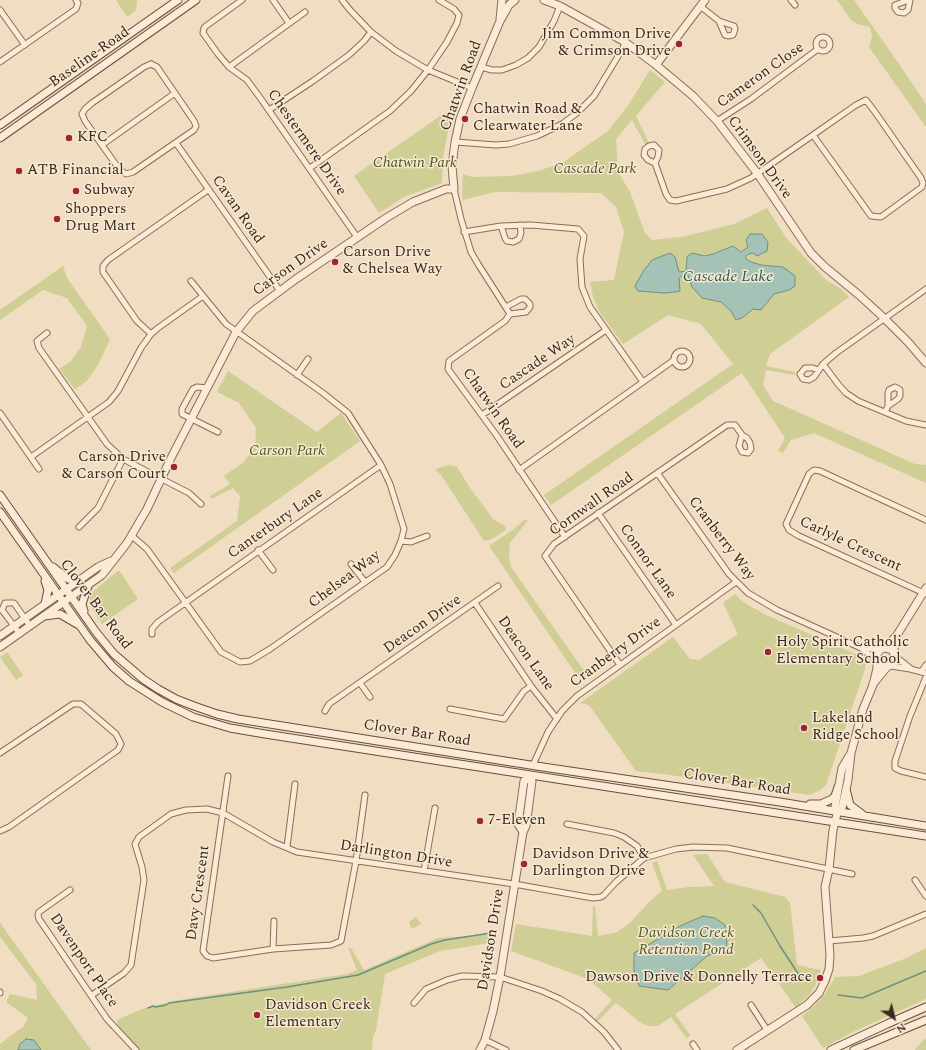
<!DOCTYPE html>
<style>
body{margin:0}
#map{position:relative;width:926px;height:1050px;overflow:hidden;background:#f0ddc2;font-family:Spectral,serif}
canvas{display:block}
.north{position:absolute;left:874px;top:998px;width:40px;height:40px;-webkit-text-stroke:3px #f7e8d2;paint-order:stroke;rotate:145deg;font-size:11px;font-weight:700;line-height:16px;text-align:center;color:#39281d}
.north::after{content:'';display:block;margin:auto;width:14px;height:18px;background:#39281d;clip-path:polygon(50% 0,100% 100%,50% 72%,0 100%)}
</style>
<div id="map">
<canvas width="926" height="1050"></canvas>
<div class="north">N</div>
</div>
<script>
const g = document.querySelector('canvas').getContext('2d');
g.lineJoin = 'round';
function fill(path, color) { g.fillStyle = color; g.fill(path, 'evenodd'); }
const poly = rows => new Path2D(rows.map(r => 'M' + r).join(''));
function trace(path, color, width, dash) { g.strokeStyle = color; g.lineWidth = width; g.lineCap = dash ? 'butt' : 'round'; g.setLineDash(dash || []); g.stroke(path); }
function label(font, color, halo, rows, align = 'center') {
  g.font = font + ' Spectral,serif'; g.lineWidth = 3; g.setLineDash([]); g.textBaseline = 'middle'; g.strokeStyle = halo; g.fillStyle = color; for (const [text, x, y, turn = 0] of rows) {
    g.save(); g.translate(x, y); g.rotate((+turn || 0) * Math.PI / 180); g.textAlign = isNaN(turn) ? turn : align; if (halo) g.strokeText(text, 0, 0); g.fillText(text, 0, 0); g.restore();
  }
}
const green = poly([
 [116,0,137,0,136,10,127,17],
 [837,0,854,0,899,64,926,104,926,127,869,47,872,37,870,27,857,24,851,20],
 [650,70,665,82,636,116,649,143,645,144,632,120,616,139,618,172,630,192,645,233,652,240,682,237,734,224,767,208,787,239,826,280,841,289,849,297,770,354,766,366,795,372,795,375,766,370,763,385,773,401,915,464,926,465,926,483,814,433,791,440,783,453,778,451,785,438,742,373,551,505,544,495,733,364,701,324,668,315,623,344,600,313,593,297,590,282,614,280,624,232,616,207,601,193,495,192,462,200,463,174,472,177,511,176,539,171,565,161,608,131,629,104],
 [750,234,762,234,753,253,749,254,746,259,751,262,761,265,783,267,789,290,774,294,753,309,742,318,736,320,731,311,721,302,702,298,692,287,688,275,683,275,651,291,638,291,652,260,670,253,679,272,686,270,687,257,713,254,733,246,741,252,748,247,746,240],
 [443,114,451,115,443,157,442,183,404,197,379,213,354,176],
 [63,266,67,278,110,339,99,363,87,381,75,389,59,369,70,362,81,347,87,326,67,298,43,290,0,320,0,310],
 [228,371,317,432,341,413,360,441,174,573,170,568,237,521,240,496,233,488,211,499,210,496,230,484,224,476,244,462,255,446,256,428,239,403,217,392],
 [449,465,457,467,470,488,494,520,505,526,506,530,497,536,489,540,484,541,441,475,435,469],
 [524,520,528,520,510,543,509,555,511,567,587,675,580,680,489,546,514,529],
 [119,570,138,599,102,624,91,607,90,594],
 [735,594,743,602,766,615,862,657,866,663,865,669,826,785,819,791,809,795,694,778,636,771,589,705,580,703,673,637,690,659,699,660,738,634,723,603],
 [7,652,23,675,16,680,0,657],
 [707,854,725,882,785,897,790,903,797,965,821,970,816,984,809,995,796,1008,761,958,675,1014,690,1035,687,1039,671,1017,658,1026,649,1026,641,1023,616,1003,597,1022,594,1020,612,1000,588,979,511,951,516,924,592,936,593,906,595,906,598,936,615,933,629,924,650,901,662,891,652,863,657,861,667,890,689,887,714,886,693,855],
 [416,917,421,924,414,928,411,928,409,922],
 [0,922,3,927,91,1050,0,1050,0,1044,24,1026,28,1018,6,1002,10,994,37,1000,36,984,0,937],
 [497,934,496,942,440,951,385,974,376,1030,373,1037,372,1050,139,1050,118,1025,117,1020,142,1009,173,1001,347,974,357,970,348,948,351,948,364,970,438,938],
 [926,948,926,999,855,1031,823,1048,802,1016,815,1005,825,994,835,977,859,976,904,959],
 [926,1039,926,1050,915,1050,922,1041]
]);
const water = poly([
 [750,234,762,234,768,242,767,251,757,256,753,253,749,254,746,256,746,259,751,262,761,265,783,267,795,276,795,286,789,290,774,294,761,310,753,309,742,318,736,320,731,311,721,302,702,298,692,287,688,275,683,275,679,278,680,291,675,292,664,293,638,291,635,286,644,270,652,260,670,253,675,257,679,272,686,271,687,257,692,253,704,256,713,254,733,246,741,252,748,247,746,240,750,234],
 [703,916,715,918,725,925,727,945,722,950,707,956,668,990,639,986,634,971,634,953,682,925,703,916],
 [26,1039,34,1040,41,1050,18,1050,20,1044,26,1039]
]);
const stream = poly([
 [753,905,761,913,780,946,803,981],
 [838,995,862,998,926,971],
 [148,1008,153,1006,156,1007,166,1005,169,1003,287,987,358,975,431,944,445,940,491,933]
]);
const minor = poly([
 [242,0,206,26,204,28,203,33,218,54,229,67,247,80,261,99,357,237],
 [273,0,289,23],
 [342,0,350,10,371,32,396,51,428,70,472,88],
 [791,0,795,5],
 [909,0,895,5,895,8,898,12,904,13,908,10,910,0],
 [700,6,719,21,734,26,735,29,733,35,728,36,725,35,719,21],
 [0,10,25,45],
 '816 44a7 7 0 1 1 14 0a7 7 0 1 1-14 0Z',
 [0,62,76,9,78,3,76,0],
 [151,64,157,67,194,121,196,126,194,130,133,172,126,174,119,169,85,121,82,114,85,109,92,103,144,67,151,64],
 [229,67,305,12],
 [481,67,492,70,502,70,516,65,528,58,539,47,554,21,560,6],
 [269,110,313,81,349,55,364,41,371,32],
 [717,121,751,99,818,49],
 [455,142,496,145,509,144,537,136,562,124,577,113,594,96,623,48,625,42],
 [176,143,280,291],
 [102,145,175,93],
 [654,145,659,150,658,157,655,163,648,160,644,155,645,149,649,146,654,145],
 [655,163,666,194,670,200,676,201,727,189,751,178,813,135,856,105,866,100,875,112,921,178,923,183,922,187,881,217,871,216,813,135],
 [310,168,390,111,411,91,428,70,447,42,457,23,459,15,454,9,439,0],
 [454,189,461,219,471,252,478,264,510,314,505,321,449,361,448,369,497,436,565,537],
 [501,226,505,238,507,241,513,242,519,239,521,233,520,225],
 [464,232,501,226,531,225,578,229,584,236,580,259,582,287,590,307,643,382,519,470],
 [926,289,836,353,823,364,838,384,846,393,858,401,906,421,926,425],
 [506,307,521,299,525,299,530,304,530,307,526,312,510,314],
 [47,333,37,341,39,348,107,444,123,459,189,493,201,504],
 [151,334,137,321,105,275,103,272,103,266,108,260,208,190],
 '674 359a8 8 0 1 1 16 0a8 8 0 1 1-16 0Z',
 [818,370,813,368,805,368,800,374,803,379,809,380,814,377,823,364],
 [297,375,308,359],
 [643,382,674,360],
 [207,388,197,387,193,389,182,409,182,414,218,432],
 [885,412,888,406,898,399,900,396,900,390,895,387,889,390,888,393,888,406],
 [0,413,39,469],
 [482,415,606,330],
 [31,457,109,402,118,391,141,348,151,334,158,328,203,296],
 [658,474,729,574,748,593,777,610,861,648,876,660],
 [598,513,676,625],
 [79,527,98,508,123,459],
 [132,536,147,549,221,652,240,662,250,661,270,649,387,567,395,555,401,541,404,529,390,484,381,465,348,413,323,393,226,324,191,281],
 [401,541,411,542,427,536],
 [258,550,273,570],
 [351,564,365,582],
 [926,594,799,536,789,530,786,524,809,474,814,470,820,471,926,520],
 [475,603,531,686,557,719],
 [20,634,2,610,5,603,14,603,30,626],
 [152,634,152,629,158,622,381,465],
 [862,648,881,649],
 [896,657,910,668],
 [620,665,545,556,554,544,727,425,735,425,742,435,747,438,750,443,751,449,748,453,742,452,739,446,742,435],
 [891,666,910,669,926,673],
 [921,672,926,665],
 [926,677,910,716,895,761,895,768,901,771,926,777],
 [360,683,370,697],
 [450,709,504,719,524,691,531,686],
 [325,711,329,704,498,586],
 [0,753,73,704,81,704,116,734,121,744,118,750,9,827,0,831],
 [533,765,548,732,562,711,577,696,736,582],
 [228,776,203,951,207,956,213,958,273,949,331,945,341,941,356,861,365,795],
 [567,824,614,833,624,837,637,846,644,858],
 [287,847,295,784],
 [424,871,435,808],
 [915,880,926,896],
 [70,890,39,912,38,915,39,919,107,1019,136,1050],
 [829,941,863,938,873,936,926,914],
 [273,949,274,921],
 [0,992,0,993],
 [92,995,124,973,131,965,144,880,142,867,135,844,139,837,171,814,186,810,207,809,223,813,273,842,297,852,514,884,593,898,601,897,604,895,616,882,644,858,676,849,693,847,727,848,852,874],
 [414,1003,426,989,447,980,462,976,500,977,542,991,560,999,582,1012,604,1032,618,1050],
 [751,1005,767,1030],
 [485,1040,506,1050],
 [693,1044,697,1050]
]);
const tertiary = poly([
 [544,0,560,6,625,42,656,65,693,96,717,121,757,173,811,253,825,267,859,295,884,318,908,342,926,363],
 [500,19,502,0],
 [656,65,705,0],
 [0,636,98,567,111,561],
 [0,647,102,575,127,543,147,509,171,458,236,332,253,311,296,279,386,218,413,202,446,189,454,189,452,166,455,142,460,119,472,88,500,21,509,5,515,0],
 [885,648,897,635,926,588],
 [876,661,879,665,885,668,893,664,896,657,894,649,897,636],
 [873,684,887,667],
 [838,810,842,808,848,780,851,753,863,709,873,685,877,668,877,654,881,649,885,648,892,650,894,654],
 [838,810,835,807,842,768,849,756],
 [523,832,518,824,524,781,530,778],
 [480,1050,485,1040,493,1011,500,977,523,832,526,826,532,781,530,778],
 [737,1050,807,1005,819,993,825,981,829,969,830,955,825,887,829,869,833,830,838,810]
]);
const secondary = poly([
 [0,125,178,0],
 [0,138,196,0],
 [0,495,96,632,114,654,143,679,158,689,176,699,194,706,217,714,238,719,543,767,780,802,926,826],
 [0,512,90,640,113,667,129,681,162,702,193,717,230,728,265,734,926,836],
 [53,567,68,579,81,581],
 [45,581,48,590,45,604],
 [84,611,82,604,88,586],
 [44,616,60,614,77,624],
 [846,789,850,805,862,814],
 [810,804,821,804,832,799,835,796,838,787],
 [831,1050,887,1024,926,1007],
 [854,1050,926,1020]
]);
const markers = [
 [679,44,4,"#9c2634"],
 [465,119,4,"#9c2634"],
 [69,138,4,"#9c2634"],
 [19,171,4,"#9c2634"],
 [76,191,4,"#9c2634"],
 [57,219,4,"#9c2634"],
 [335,262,4,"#9c2634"],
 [174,467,4,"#9c2634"],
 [768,652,4,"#9c2634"],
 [804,728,4,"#9c2634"],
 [480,821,4,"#9c2634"],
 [524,864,4,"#9c2634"],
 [820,978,4,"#9c2634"],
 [257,1015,4,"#9c2634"]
];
const poiNames = [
 ["Jim Common Drive",671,35,"right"],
 ["& Crimson Drive",671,52,"right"],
 ["Chatwin Road &",473,110],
 ["Clearwater Lane",473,127],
 ["KFC",77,138],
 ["ATB Financial",27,171],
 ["Subway",84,191],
 ["Shoppers",65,210],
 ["Drug Mart",65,227],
 ["Carson Drive",343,253],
 ["& Chelsea Way",343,270],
 ["Carson Drive",166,458,"right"],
 ["& Carson Court",166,475,"right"],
 ["Holy Spirit Catholic",776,643],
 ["Elementary School",776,660],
 ["Lakeland",812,719],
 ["Ridge School",812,736],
 ["7-Eleven",488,821],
 ["Davidson Drive &",532,855],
 ["Darlington Drive",532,872],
 ["Dawson Drive & Donnelly Terrace",812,978,"right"],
 ["Davidson Creek",265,1006],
 ["Elementary",265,1023]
];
const streetNames = [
 ["Baseline Road",90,58,-35],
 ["Cameron Close",761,76,-35],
 ["Chatwin Road",462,86,-70],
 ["Chestermere Drive",306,143,55],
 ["Crimson Drive",759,158,54],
 ["Cavan Road",237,210,55],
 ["Carson Drive",291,268,-35],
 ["Cascade Way",538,363,-34],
 ["Chatwin Road",492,409,55],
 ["Cornwall Road",592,505,-35],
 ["Canterbury Lane",276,524,-35],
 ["Cranberry Way",721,539,53],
 ["Carlyle Crescent",850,545,25],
 ["Connor Lane",647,562,55],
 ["Chelsea Way",345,580,-37],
 ["Clover Bar Road",95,605,53],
 ["Deacon Drive",423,625,-35],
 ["Cranberry Drive",616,653,-36],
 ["Deacon Lane",525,654,55],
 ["Clover Bar Road",417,734,9],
 ["Clover Bar Road",737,783,9],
 ["Darlington Drive",396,855,9],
 ["Davy Crescent",199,893,-82],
 ["Davidson Drive",492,940,-81],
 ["Davenport Place",83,961,56]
];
const parkNames = [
 ["Chatwin Park",415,164],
 ["Cascade Park",595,170],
 ["Carson Park",287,452],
 ["Davidson Creek",686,934],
 ["Retention Pond",686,951]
];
const waterNames = [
 ["Cascade Lake",728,278]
];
fill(green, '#cece95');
fill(water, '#a5c2b6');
trace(water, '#6b9183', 1);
trace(stream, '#6b9183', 1.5);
trace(minor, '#8a6d58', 7);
trace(tertiary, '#8a6d58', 9);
trace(secondary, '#6c4e3c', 9);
trace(minor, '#faebd6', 5);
trace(tertiary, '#faebd6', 7);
trace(secondary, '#faebd6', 7);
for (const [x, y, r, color] of markers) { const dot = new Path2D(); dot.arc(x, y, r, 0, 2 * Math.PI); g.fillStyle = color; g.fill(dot); trace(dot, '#f7e8d2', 1.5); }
label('15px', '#39281d', '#f7e8d2', poiNames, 'left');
label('15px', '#39281d', '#f7e8d2', streetNames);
label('italic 15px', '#505723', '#f7e8d2', parkNames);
label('italic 16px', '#2c5a52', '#f7e8d2', waterNames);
</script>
